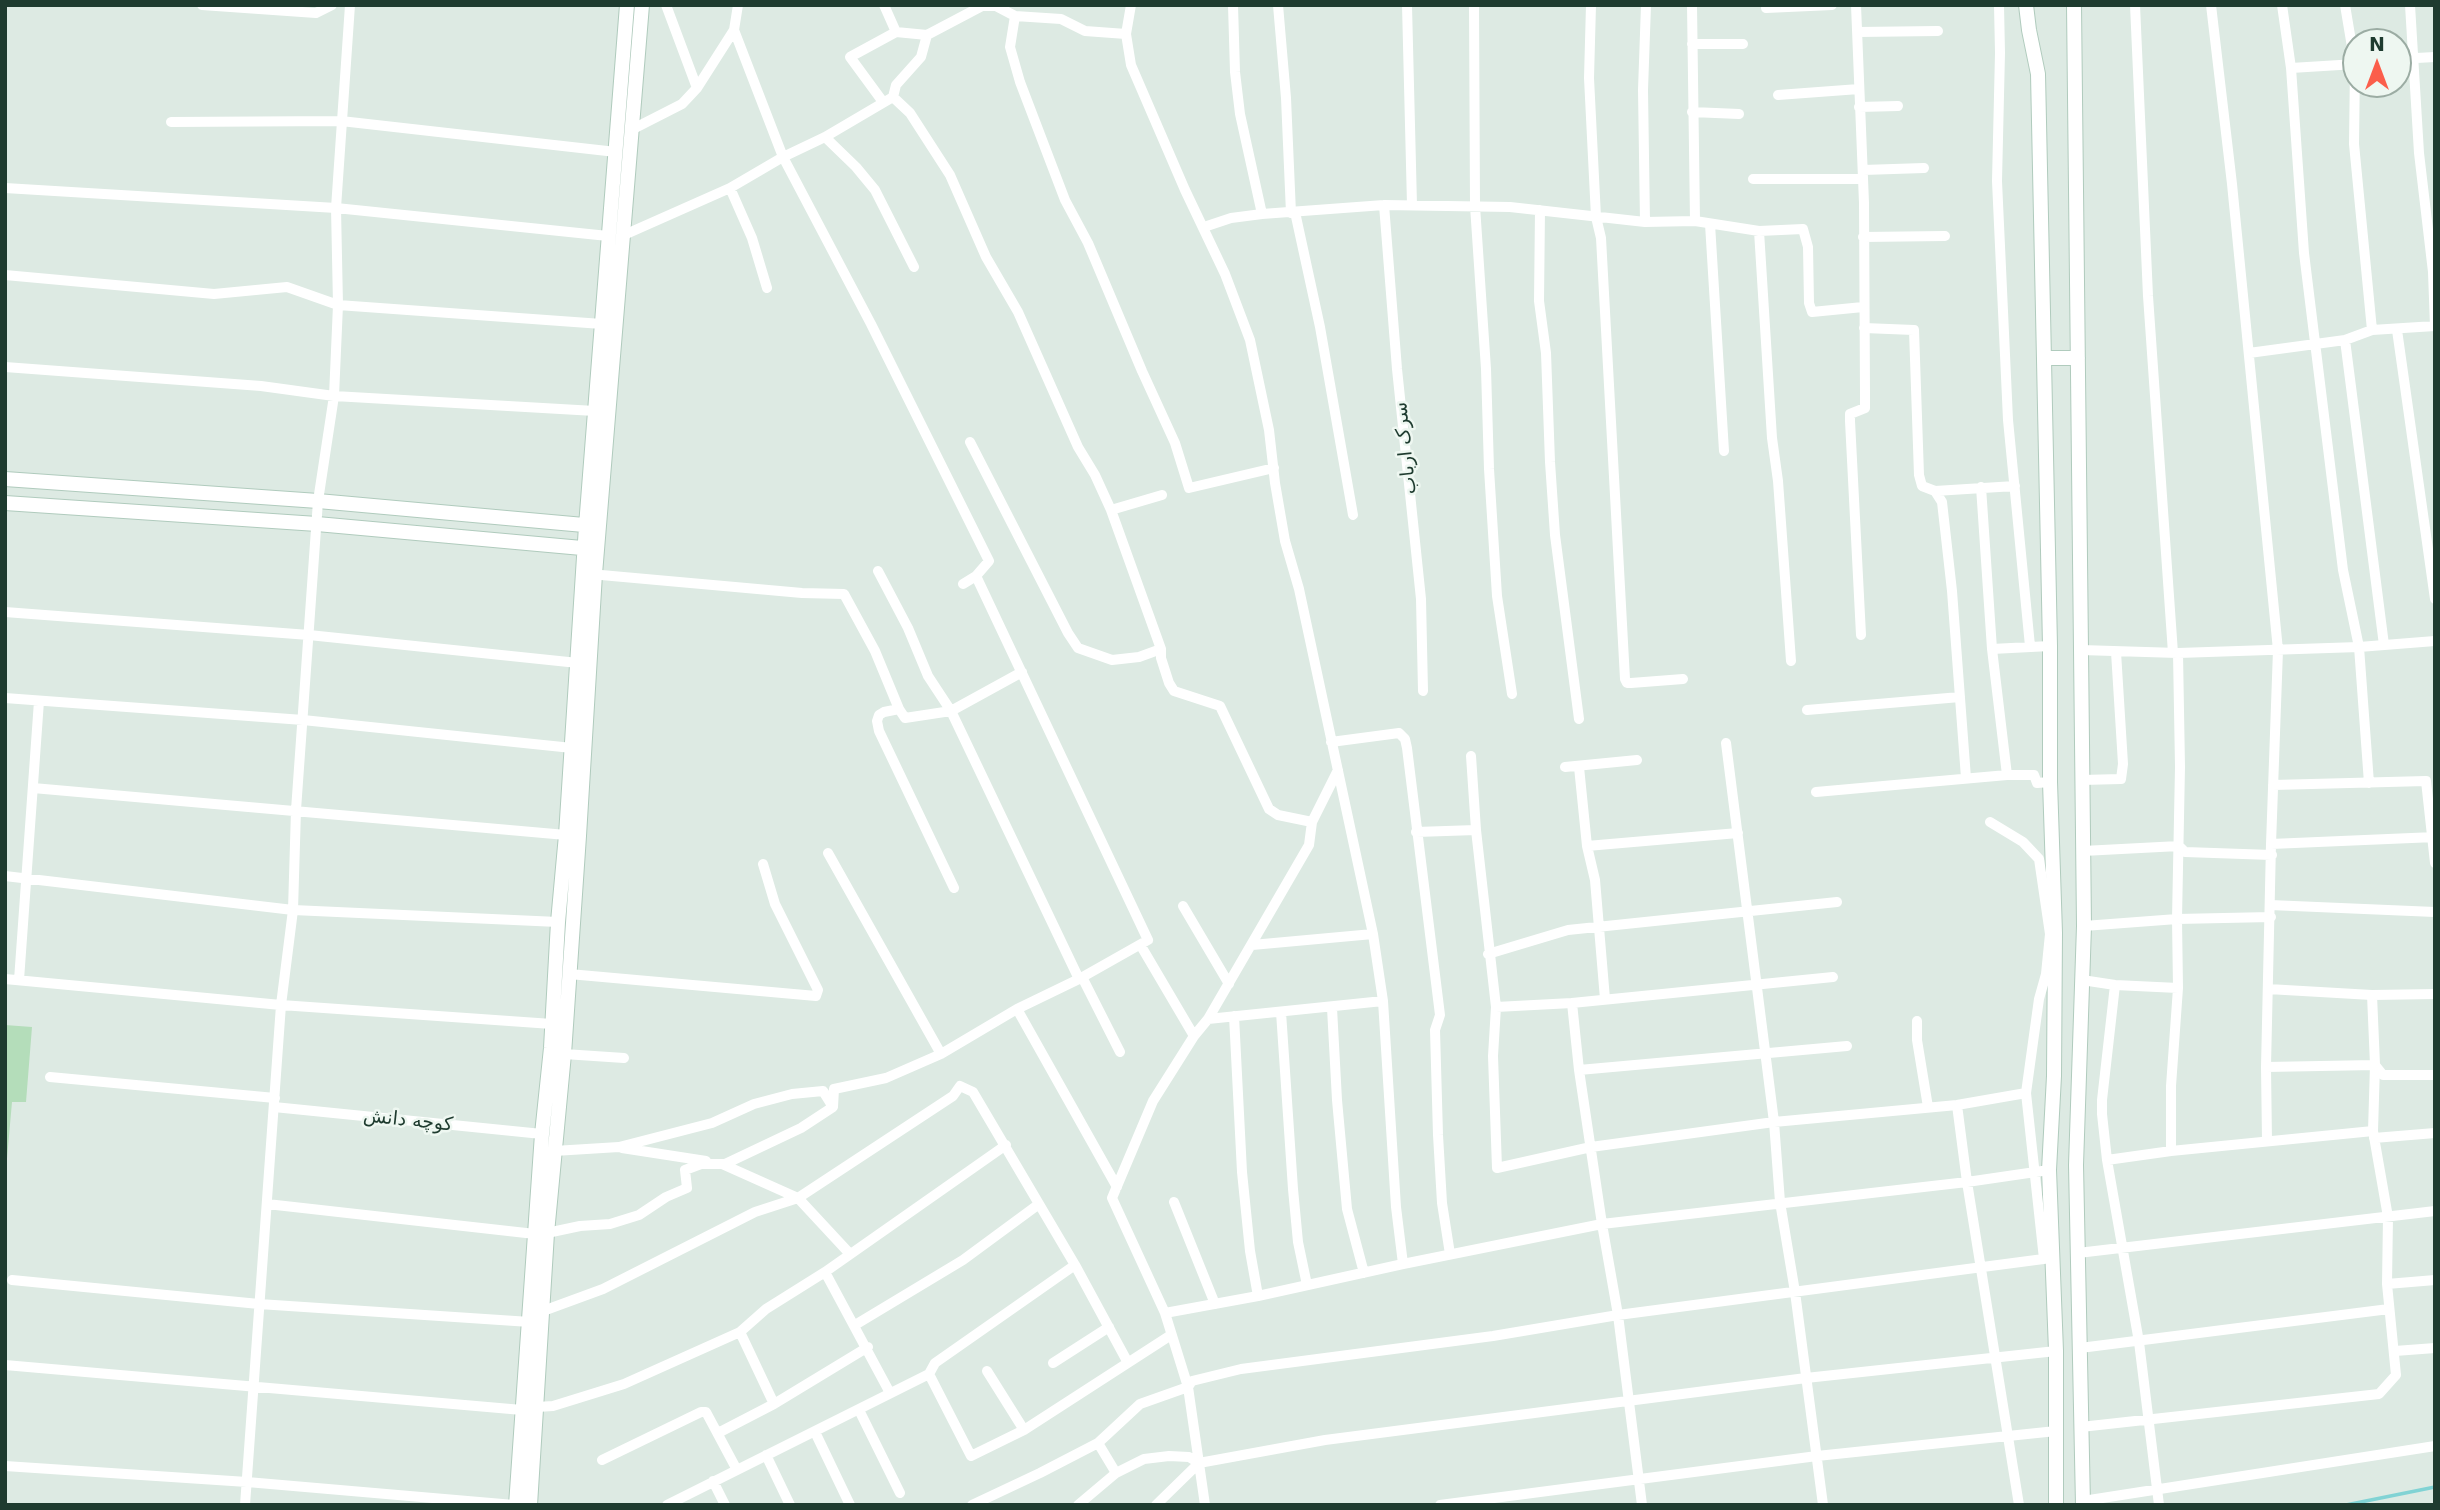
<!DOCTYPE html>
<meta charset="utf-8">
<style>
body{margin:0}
#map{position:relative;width:2440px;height:1510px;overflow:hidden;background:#ddeae3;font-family:"DejaVu Sans",sans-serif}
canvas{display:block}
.frame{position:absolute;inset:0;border:7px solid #1e3b2f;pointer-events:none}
.north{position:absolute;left:2342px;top:28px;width:70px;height:70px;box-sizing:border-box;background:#eef7f1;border:2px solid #9baca3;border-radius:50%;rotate:0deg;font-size:19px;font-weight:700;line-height:28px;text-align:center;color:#1e3b2f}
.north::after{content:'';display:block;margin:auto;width:24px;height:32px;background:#fb5e4b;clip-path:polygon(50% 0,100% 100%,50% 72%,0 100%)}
</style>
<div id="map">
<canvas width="2440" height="1510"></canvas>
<div class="frame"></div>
<div class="north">N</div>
</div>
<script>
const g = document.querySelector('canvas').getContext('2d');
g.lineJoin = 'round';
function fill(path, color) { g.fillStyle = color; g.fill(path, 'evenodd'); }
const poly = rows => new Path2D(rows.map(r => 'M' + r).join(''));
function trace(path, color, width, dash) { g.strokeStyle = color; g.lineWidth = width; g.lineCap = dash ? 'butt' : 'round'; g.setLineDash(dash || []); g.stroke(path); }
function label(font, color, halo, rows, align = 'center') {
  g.font = font + ' "DejaVu Sans","Noto Sans Arabic",sans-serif'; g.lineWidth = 5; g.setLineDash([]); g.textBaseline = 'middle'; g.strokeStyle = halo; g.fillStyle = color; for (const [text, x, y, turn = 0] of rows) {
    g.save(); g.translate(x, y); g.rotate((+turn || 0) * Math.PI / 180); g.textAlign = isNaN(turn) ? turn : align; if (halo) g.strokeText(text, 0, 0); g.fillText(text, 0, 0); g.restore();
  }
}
const green = poly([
 [5,1025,32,1027,26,1102,12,1102,5,1181]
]);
const stream = poly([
 [2346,1505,2435,1487]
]);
const street = poly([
 [202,5,316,13,332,5],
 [666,5,697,88],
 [884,5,896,32,927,35],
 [1131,5,1126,34,1131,65,1185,190,1225,274,1250,340,1269,430,1275,483,1285,541,1299,589,1373,934,1383,1001,1396,1207,1403,1264],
 [1233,5,1235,72,1240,114,1262,214],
 [1278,5,1286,98,1291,213],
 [1407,5,1412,205],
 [1474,5,1475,206,1486,369,1489,469,1497,596,1512,694],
 [1591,5,1589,78,1596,217,1601,238,1625,679,1627,683,1631,683,1683,679],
 [1692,5,1695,221],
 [1856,5,1864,203,1865,394,1865,408,1850,414,1850,421,1861,635],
 [1999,5,2000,53,1997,181,2008,420,2030,646],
 [2135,5,2148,296,2173,653],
 [2211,5,2232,184,2278,650,2271,844,2266,1067,2267,1141],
 [2282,5,2291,68,2304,253,2343,570,2359,647,2369,783],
 [2345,5,2355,65,2354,144,2372,330],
 [2410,5,2419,153,2433,272,2435,326],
 [1766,8,1832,5],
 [1015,16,1010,47,1020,82,1065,200,1088,243,1142,371,1175,443,1189,488,1274,468],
 [734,30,783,157,871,324,989,561,976,576,963,584],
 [1858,32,1938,31],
 [1692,44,1743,44],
 [2398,59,2435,57],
 [2291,68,2356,64],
 [1778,95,1859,89],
 [893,97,910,113,950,175,986,257,1018,312,1078,447,1095,475,1111,510,1161,649,1161,658,1169,683,1174,691,1220,706,1269,809,1278,815,1312,822],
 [883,102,850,57,896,32],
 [1859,107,1898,106],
 [1692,112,1739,114],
 [171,122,341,121,616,152],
 [631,130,682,104,697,88,734,30,738,5],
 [825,137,856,167,875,190,914,267],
 [1863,170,1924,168],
 [1753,179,1863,179],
 [5,188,336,208,608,236],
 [730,188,752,238,767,288],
 [1384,205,1397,369,1421,599,1423,691],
 [1540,210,1539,301,1546,353,1550,462,1555,535,1579,719],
 [1295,212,1320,327,1353,515],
 [1645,222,1643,90,1646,5],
 [1710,224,1724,451],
 [1204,227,1231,218,1262,214,1384,205,1510,207,1645,222,1695,221,1759,231,1803,229,1808,247,1809,303,1812,312,1863,307],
 [1759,231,1772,438,1778,481,1791,661],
 [624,235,730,188,783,157,825,137,893,97,896,85,921,57,927,35,982,6,996,6,1015,16,1061,19,1085,31,1126,34],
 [1863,237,1945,236],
 [5,275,214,294,287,287,338,305,602,324],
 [1864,328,1914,330,1919,475,1922,486,1935,491,1942,502,1952,591,1966,778],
 [2397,330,2435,599],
 [2345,340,2384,645],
 [2249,353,2345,340,2372,330,2435,326],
 [5,367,261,386,334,396,595,411],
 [970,442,1068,633,1078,648,1112,660,1139,657,1161,649],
 [1981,487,1992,649,2007,775],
 [1935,491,2015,486],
 [1111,510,1162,495],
 [878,571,908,628,928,676,951,711,1079,979],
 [590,574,802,593,844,594,875,651,899,709,905,718,951,711,1022,672],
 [5,612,309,635,578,663],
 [1992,649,2050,646],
 [2081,650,2178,653,2359,647,2435,641],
 [5,698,303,720,572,748],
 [899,709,884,712,879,715,877,721,879,731,954,888],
 [1807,710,1960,697],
 [1331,742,1399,733,1405,739,1407,748,1440,1015,1435,1030,1438,1135,1442,1203,1450,1254],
 [1726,743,1774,1122,1780,1202,1795,1292,1823,1505],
 [1471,756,1476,830,1496,1007,1493,1056,1497,1168,1591,1147,1774,1122,1957,1105,2026,1093],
 [1565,767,1637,760],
 [1579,767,1587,846,1595,880,1605,999],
 [2082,780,2121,779,2123,764,2116,652],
 [2273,785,2426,781,2435,863],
 [33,788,566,835],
 [1816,792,2007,775,2034,775,2037,783,2050,782],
 [1990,822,2023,842,2039,859,2050,934,2046,974,2039,999,2026,1093,2044,1259],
 [1416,832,1476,830],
 [2271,844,2435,837],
 [1587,846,1738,833],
 [2083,851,2179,846,2185,852,2272,855],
 [828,853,941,1054],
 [5,876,293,910,558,922],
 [2270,905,2435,912],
 [1183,906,1229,984],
 [2084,926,2177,919,2271,917],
 [1252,945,1373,934],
 [1141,946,1194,1036],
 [1488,954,1568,930,1837,902],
 [569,974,816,996,818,990,775,904,763,864],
 [1082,977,1120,1052],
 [5,979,281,1005,552,1024],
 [19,980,39,701],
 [2082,980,2115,985,2178,988],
 [2115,985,2102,1100,2102,1114,2107,1160,2139,1342,2159,1505],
 [2268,989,2372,995,2435,994],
 [1572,1003,1579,1070,1602,1224,1618,1315,1642,1505],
 [1496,1007,1572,1003,1833,977],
 [1332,1008,1337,1100,1347,1209,1364,1273],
 [1017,1009,1117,1187],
 [1281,1012,1293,1189,1298,1242,1307,1285],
 [1234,1016,1242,1172,1250,1251,1258,1296],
 [1208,1019,1383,1001],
 [1917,1021,1917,1040,1928,1107],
 [564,1054,624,1058],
 [2266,1067,2375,1065,2383,1075,2435,1075],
 [1579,1070,1847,1046],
 [50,1077,275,1098],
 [1957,1105,1967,1182,2019,1505],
 [274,1107,542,1134],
 [2374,1138,2435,1133],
 [622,1148,706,1161],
 [554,1151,619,1147,712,1123,754,1104,792,1094,823,1091,833,1107],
 [2171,1151,2171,1086,2178,988,2177,919,2180,767,2178,653],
 [2107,1160,2171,1151,2373,1131],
 [722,1164,798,1198,850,1254],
 [1174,1202,1215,1304],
 [267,1204,535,1234],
 [547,1233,580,1226,610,1224,639,1215,666,1197,687,1188,685,1170,701,1164,725,1164,801,1128,833,1107,834,1089,886,1078,941,1054,1017,1009,1079,979,1148,940,976,576],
 [2078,1253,2435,1211],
 [825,1272,890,1393],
 [12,1280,259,1304,530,1322],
 [2387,1284,2435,1280],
 [543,1311,603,1289,755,1212,798,1198,953,1096,960,1086,973,1092,1075,1265,1127,1361],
 [1165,1313,1258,1296,1403,1264,1602,1224,1967,1182,2049,1170],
 [855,1325,963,1260,1039,1204],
 [740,1332,774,1404],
 [2080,1348,2389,1309],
 [2395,1351,2435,1348],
 [1053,1363,1109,1327],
 [5,1365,522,1410],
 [987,1371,1024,1430],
 [929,1374,971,1456,1024,1430,1171,1335],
 [537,1407,553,1406,624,1384,740,1332,766,1309,825,1272,1006,1145],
 [859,1410,900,1493],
 [2081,1427,2379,1394,2396,1375,2387,1284,2388,1217,2373,1131,2375,1065,2372,995],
 [815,1432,850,1505],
 [718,1433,774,1404,868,1347],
 [1098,1443,1140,1404,1188,1387,1192,1381,1241,1369,1493,1336,1618,1315,2051,1258],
 [766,1455,790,1505],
 [602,1460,701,1412,706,1412,737,1470],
 [5,1466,247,1482,514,1505],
 [713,1481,725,1505],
 [2083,1501,2435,1446],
 [245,1505,281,1005,293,910,296,810,318,501,334,396,338,305,336,208,350,5],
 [667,1505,929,1374,935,1363,1075,1265],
 [972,1505,1040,1473,1098,1443,1116,1473],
 [1078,1505,1116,1473,1144,1459,1169,1456,1189,1457,1199,1463],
 [1156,1505,1199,1463,1325,1440,1806,1378,2056,1351],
 [1205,1505,1188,1387,1165,1313,1112,1198,1153,1101,1194,1036,1208,1019,1309,845,1312,822,1338,770],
 [1440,1505,1817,1456,2056,1431]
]);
const secondary = poly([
 [2026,5,2029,30,2038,74,2050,646,2050,782,2055,933,2054,1076,2049,1170,2056,1351,2056,1505],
 [2074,5,2084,926,2076,1165,2083,1505],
 [2044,358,2078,358],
 [5,479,318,501,595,526],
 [5,503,317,524,593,549],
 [516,1505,542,1134,551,1048,558,922,566,835,586,526,627,5],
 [530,1505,547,1233,564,1054,579,836,595,574,642,5]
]);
const streetNames = [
 ["سرک ارباب",1406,448,-96],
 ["کوچه دانش",408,1121,6]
];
fill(green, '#b4ddba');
trace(stream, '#81d3d4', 3.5);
trace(secondary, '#b0cbbd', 16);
trace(street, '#fff', 10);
trace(secondary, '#fff', 14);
label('19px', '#1e3b2f', '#eef7f1', streetNames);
</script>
